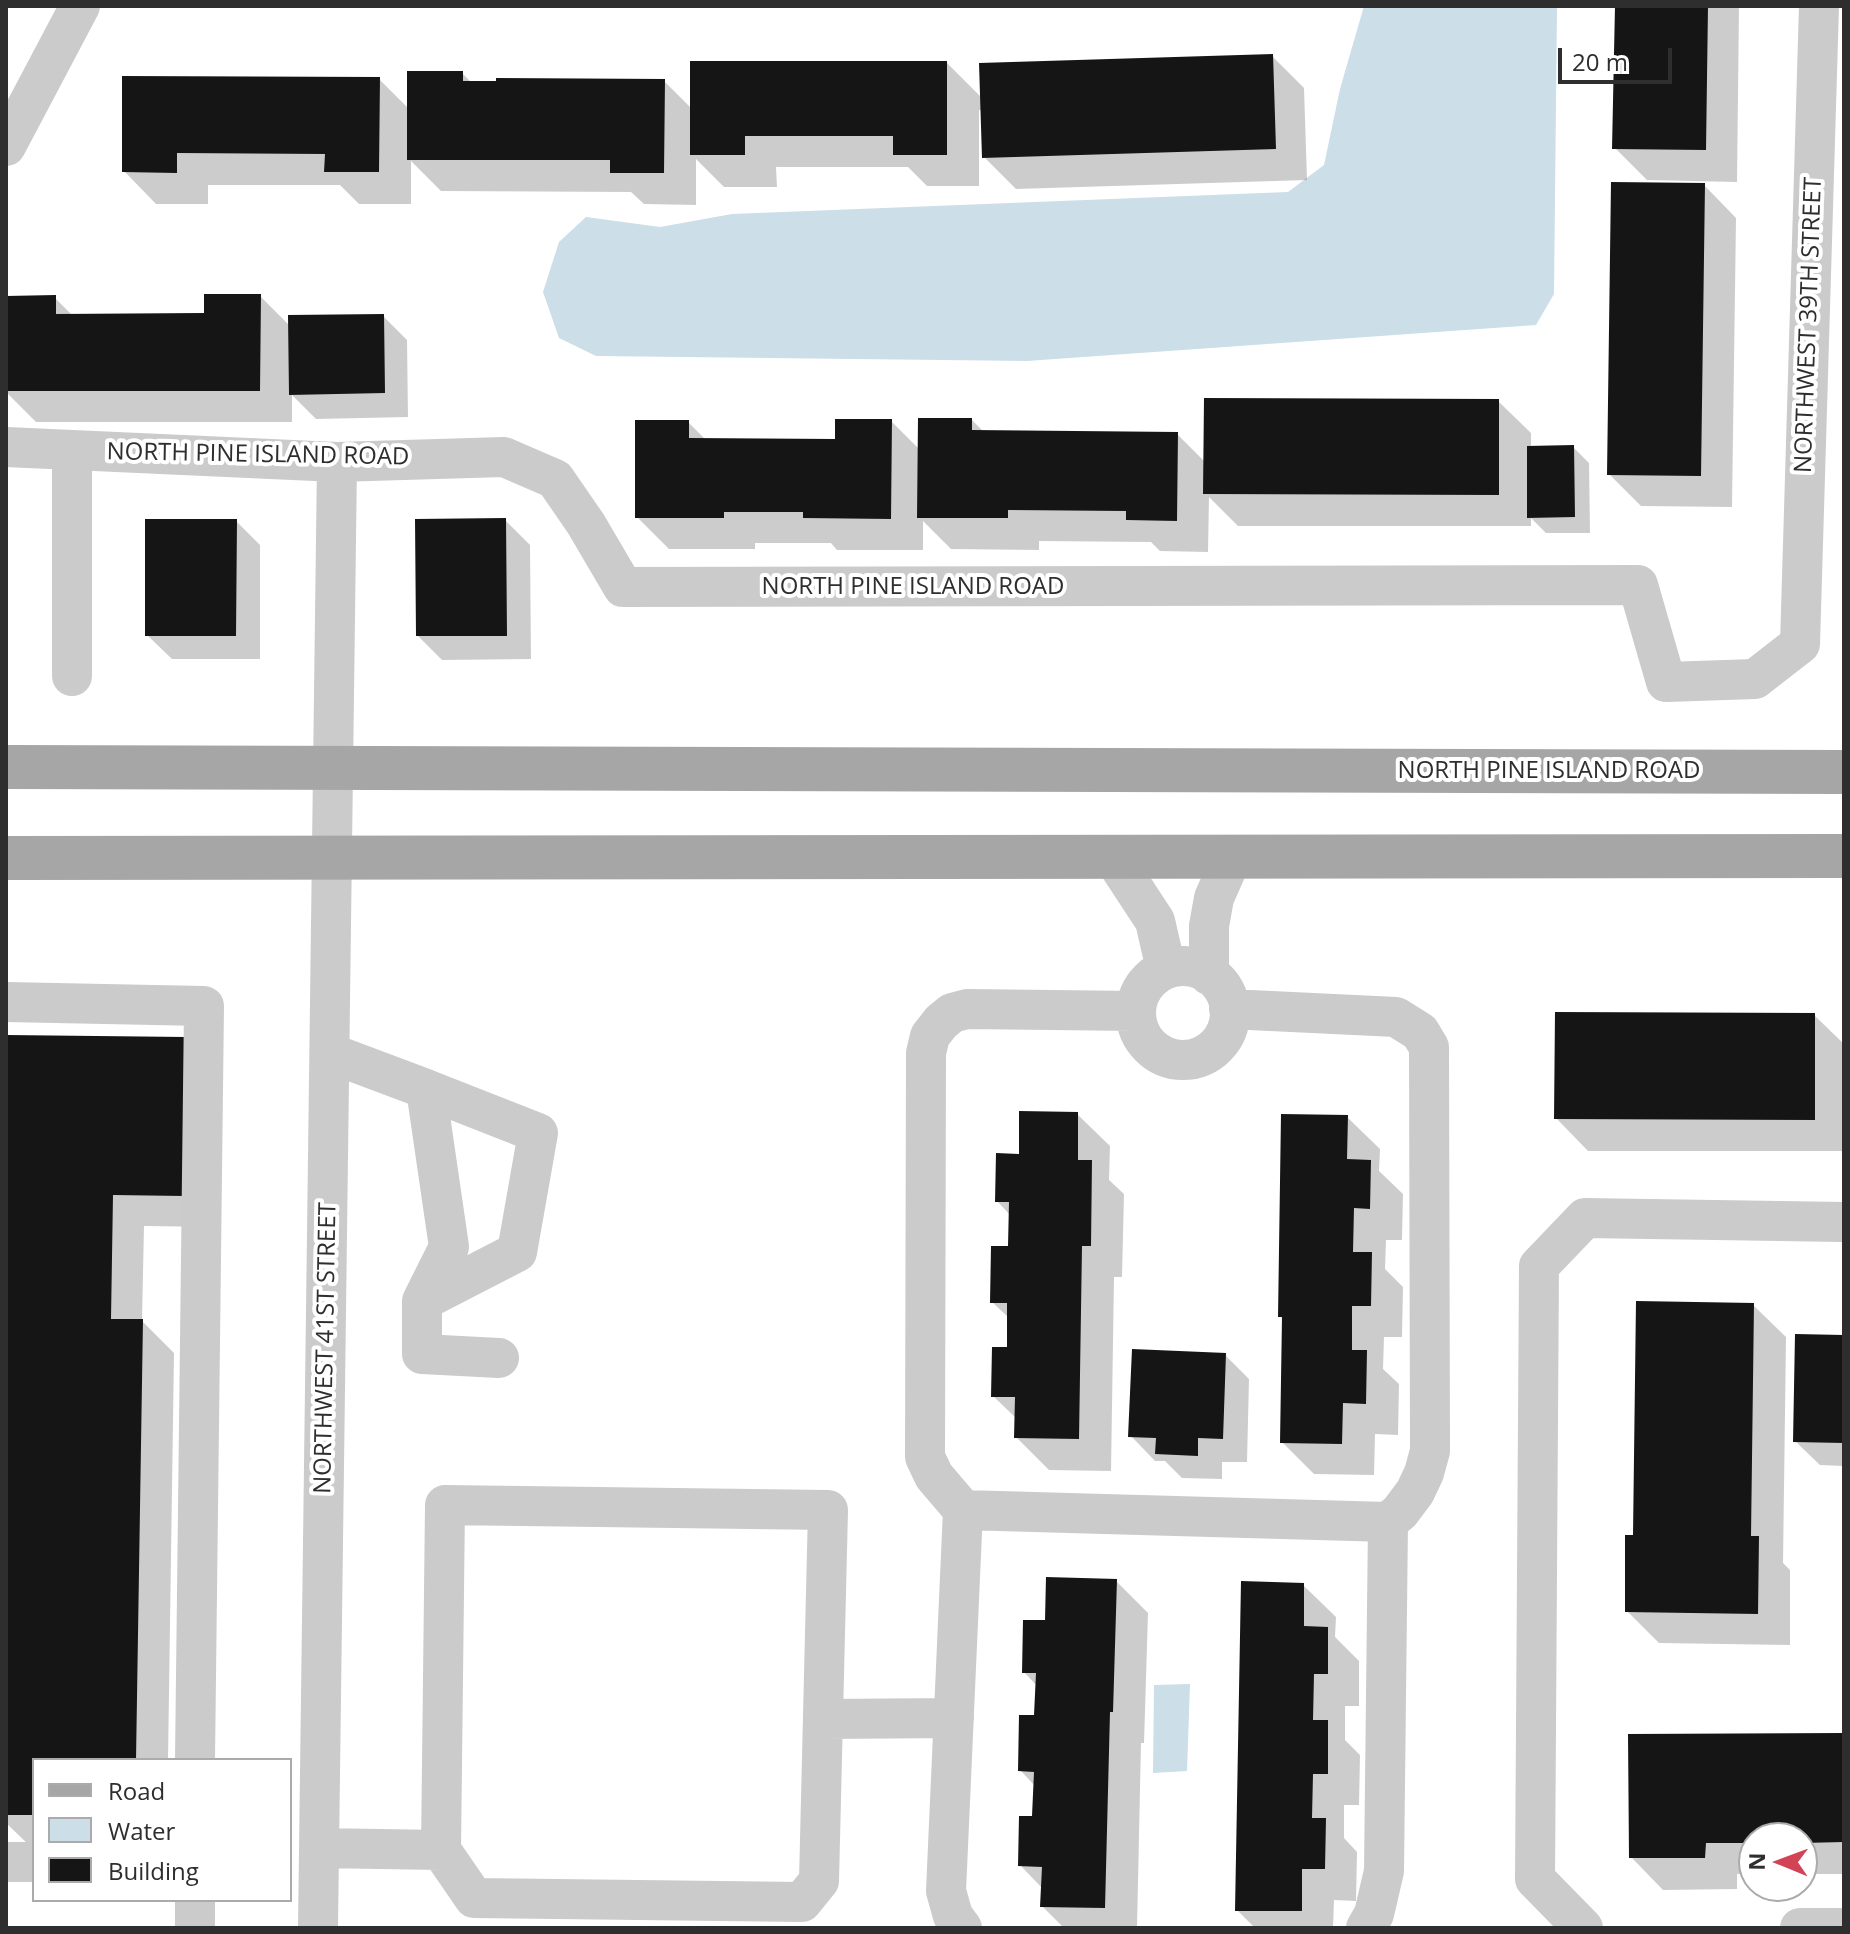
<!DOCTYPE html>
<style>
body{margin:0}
#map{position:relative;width:1850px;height:1934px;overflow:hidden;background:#fff;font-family:"Open Sans",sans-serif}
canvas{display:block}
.frame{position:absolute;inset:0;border:8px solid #2e2e2e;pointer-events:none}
.legend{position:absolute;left:32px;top:1758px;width:260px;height:144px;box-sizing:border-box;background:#fff;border:2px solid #ababab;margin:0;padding:10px 14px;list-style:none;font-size:24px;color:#2e2e2e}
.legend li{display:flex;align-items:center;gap:16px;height:40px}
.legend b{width:40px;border:2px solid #ababab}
.north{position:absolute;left:1738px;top:1822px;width:80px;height:80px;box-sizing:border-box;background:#fff;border:2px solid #ababab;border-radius:50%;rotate:271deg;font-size:22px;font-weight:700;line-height:32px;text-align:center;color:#2e2e2e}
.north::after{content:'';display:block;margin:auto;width:28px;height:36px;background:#d24355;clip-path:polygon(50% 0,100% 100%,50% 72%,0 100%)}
.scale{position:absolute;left:1558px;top:48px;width:114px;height:36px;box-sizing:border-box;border:4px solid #2e2e2e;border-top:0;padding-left:10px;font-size:24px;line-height:28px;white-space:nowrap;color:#2e2e2e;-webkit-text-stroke:6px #fff;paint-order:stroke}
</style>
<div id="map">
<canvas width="1850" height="1934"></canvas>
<div class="frame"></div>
<ul class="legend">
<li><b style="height:10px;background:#a6a6a6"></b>Road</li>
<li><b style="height:22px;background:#ccdee8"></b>Water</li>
<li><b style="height:22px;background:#151515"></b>Building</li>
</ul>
<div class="north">N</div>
<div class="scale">20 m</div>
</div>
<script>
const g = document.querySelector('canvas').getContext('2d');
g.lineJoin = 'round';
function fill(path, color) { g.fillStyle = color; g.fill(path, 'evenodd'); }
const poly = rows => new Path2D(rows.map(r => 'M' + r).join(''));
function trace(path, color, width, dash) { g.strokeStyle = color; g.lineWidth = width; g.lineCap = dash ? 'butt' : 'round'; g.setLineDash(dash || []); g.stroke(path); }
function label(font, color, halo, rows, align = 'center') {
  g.font = font + ' "Open Sans",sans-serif'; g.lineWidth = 8; g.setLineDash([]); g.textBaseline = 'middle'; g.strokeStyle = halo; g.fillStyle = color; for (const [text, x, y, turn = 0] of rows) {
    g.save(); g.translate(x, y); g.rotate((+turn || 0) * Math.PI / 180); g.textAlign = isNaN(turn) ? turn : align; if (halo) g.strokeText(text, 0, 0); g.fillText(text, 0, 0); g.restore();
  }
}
const water = poly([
 [1364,6,1557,6,1554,294,1536,325,1027,361,596,356,559,338,543,292,559,242,586,217,660,227,732,214,1288,192,1324,165,1340,89],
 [1190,1684,1187,1771,1153,1773,1154,1685]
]);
const shadow = poly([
 [1617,6,1739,6,1737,182,1647,180,1615,148],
 [1272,56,1304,88,1307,180,1016,189,984,157,982,110,979,110,979,186,927,186,908,167,776,167,777,187,724,187,696,159,696,205,644,204,631,192,441,191,411,161,411,204,359,204,340,185,208,185,208,204,156,204,124,171,379,79,409,109,462,73,472,83,664,81,692,109,946,62,982,98],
 [1704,185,1736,218,1732,507,1641,506,1609,474],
 [260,296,290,326,383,316,407,340,408,417,316,419,292,395,292,422,36,422,6,392,6,298,55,298,73,316,206,315],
 [1498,401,1531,433,1531,448,1573,447,1589,463,1590,533,1546,533,1531,518,1531,526,1238,526,1209,497,1208,552,1160,551,1151,542,1039,541,1039,550,951,549,923,521,923,550,837,550,831,543,755,543,755,549,669,549,637,517,688,422,706,440,837,441,891,421,920,450,972,420,984,432,1177,434,1206,463],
 [505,520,530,545,531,659,442,660,418,636],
 [236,521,260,545,260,659,172,659,147,635],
 [1814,1015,1844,1044,1844,1151,1588,1151,1556,1118],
 [6,1037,185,1039,215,1227,144,1226,142,1321,174,1353,168,1760,34,1760,34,1846,30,1846,6,1823],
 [1077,1114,1110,1146,1109,1180,1124,1194,1122,1277,1114,1277,1111,1471,1049,1470,1016,1437,1017,1419,993,1396,1009,1349,1009,1318,992,1302,1010,1248,1010,1215,997,1201,1021,1156],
 [1347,1117,1380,1149,1379,1171,1403,1194,1402,1240,1386,1240,1385,1269,1403,1287,1402,1337,1384,1337,1383,1369,1399,1384,1398,1435,1375,1434,1374,1475,1314,1474,1282,1442,1284,1320,1280,1316],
 [1753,1305,1786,1337,1783,1563,1790,1570,1790,1645,1659,1643,1627,1611,1635,1537],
 [1844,1337,1844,1466,1820,1465,1795,1441],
 [1225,1355,1249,1379,1247,1462,1222,1462,1222,1479,1182,1478,1165,1461,1155,1461,1131,1436],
 [1116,1581,1148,1613,1144,1743,1141,1743,1137,1928,1064,1928,1042,1906,1043,1889,1020,1865,1034,1818,1035,1786,1020,1770,1036,1717,1037,1686,1024,1672,1047,1622],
 [1303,1585,1336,1617,1335,1637,1359,1661,1359,1706,1345,1706,1345,1740,1360,1755,1359,1805,1344,1805,1344,1838,1357,1852,1356,1901,1334,1900,1333,1928,1255,1928,1237,1910],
 [1844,1735,1844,1874,1802,1874,1802,1838,1754,1838,1754,1874,1737,1874,1737,1889,1663,1890,1631,1857]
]);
const building = poly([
 [1615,6,1708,6,1706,150,1612,149],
 [1273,54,1276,149,982,158,979,63],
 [690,61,947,61,947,155,893,155,893,136,745,136,745,155,690,155],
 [407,71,463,71,463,81,496,81,496,78,665,79,664,173,610,173,610,160,407,160],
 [122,76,380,77,379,172,324,172,325,154,177,153,177,173,122,172],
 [1611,182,1705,183,1701,476,1607,475],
 [204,294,261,294,260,391,6,391,6,296,56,295,56,314,204,313],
 [384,314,385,393,289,395,288,315],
 [1204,398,1499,399,1499,495,1203,494],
 [918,418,972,418,972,430,1178,432,1177,521,1126,520,1126,511,1008,510,1008,518,917,518],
 [835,419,892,419,891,519,803,518,803,512,724,512,724,518,635,518,635,420,689,420,689,438,835,439],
 [1574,445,1575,517,1527,518,1527,446],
 [506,518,507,636,416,636,415,519],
 [145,519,237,519,236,636,145,636],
 [1555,1012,1815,1013,1815,1120,1554,1119],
 [6,1035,186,1037,184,1196,113,1195,111,1319,143,1319,136,1760,34,1760,34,1815,6,1815],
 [1019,1111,1078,1112,1078,1160,1092,1160,1091,1246,1082,1246,1079,1439,1014,1438,1015,1397,991,1397,992,1347,1007,1347,1007,1303,990,1303,991,1246,1008,1246,1009,1202,995,1202,996,1153,1019,1154],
 [1281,1114,1348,1115,1347,1159,1371,1160,1370,1209,1354,1208,1353,1252,1372,1252,1371,1306,1352,1306,1352,1350,1367,1350,1366,1404,1343,1403,1342,1444,1280,1443,1282,1317,1278,1317],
 [1636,1301,1754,1303,1751,1536,1759,1536,1758,1614,1625,1612,1625,1535,1633,1535],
 [1795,1334,1844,1335,1844,1443,1793,1442],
 [1132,1349,1226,1353,1223,1439,1198,1438,1198,1456,1155,1454,1156,1438,1128,1437],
 [1046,1577,1117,1579,1113,1712,1110,1712,1105,1908,1040,1907,1042,1867,1018,1866,1019,1816,1032,1816,1034,1772,1018,1771,1019,1715,1034,1715,1036,1673,1022,1673,1023,1620,1045,1620],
 [1241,1581,1304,1583,1304,1626,1328,1627,1328,1674,1314,1674,1313,1720,1328,1720,1328,1774,1313,1774,1312,1818,1326,1818,1325,1869,1302,1869,1302,1911,1235,1911],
 [1844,1733,1844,1842,1802,1843,1802,1838,1754,1838,1754,1843,1706,1843,1705,1858,1629,1858,1628,1734]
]);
const minor = poly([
 [6,146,80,6],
 [6,447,337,462,504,457,555,479,586,524,623,587,1638,585,1666,682,1755,679,1800,644,1819,6],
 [72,450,72,676],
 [1113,857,1155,921,1166,969],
 '1136 1013a47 47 0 1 1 94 0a47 47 0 1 1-94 0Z',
 [1209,975,1209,926,1214,898,1232,857],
 [6,1002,204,1006,195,1760],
 [330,1053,426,1089,449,1247,422,1301,422,1354,499,1358],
 [422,1301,517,1252,538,1133,426,1089],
 [963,1510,1388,1522,1400,1512,1415,1492,1424,1473,1430,1451,1429,1047,1420,1032,1396,1017,1229,1009],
 [824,1719,954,1718],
 [319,1848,441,1850,445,1505,828,1510,819,1881,802,1902,474,1898,441,1850],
 [6,1862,34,1862],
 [195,1900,195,1928],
 [318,1928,337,462],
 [962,1928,953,1916,946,1891,963,1510,934,1476,925,1457,926,1053,930,1036,941,1022,952,1013,967,1009,1136,1011],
 [1366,1928,1374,1914,1384,1871,1388,1522],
 [1583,1928,1535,1879,1539,1266,1585,1218,1844,1222],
 [1800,1928,1844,1928]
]);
const major = poly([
 [6,767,1844,772],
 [6,858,1844,856]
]);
const streetNames = [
 ["NORTHWEST 39TH STREET",1809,325,-88],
 ["NORTH PINE ISLAND ROAD",258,455,1],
 ["NORTH PINE ISLAND ROAD",913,587],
 ["NORTH PINE ISLAND ROAD",1549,771],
 ["NORTHWEST 41ST STREET",326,1348,-89]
];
fill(water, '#ccdee8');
fill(shadow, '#0003');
fill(building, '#151515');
trace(minor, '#cbcbcb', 40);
trace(major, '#a6a6a6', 44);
label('24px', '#2e2e2e', '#fff', streetNames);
</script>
